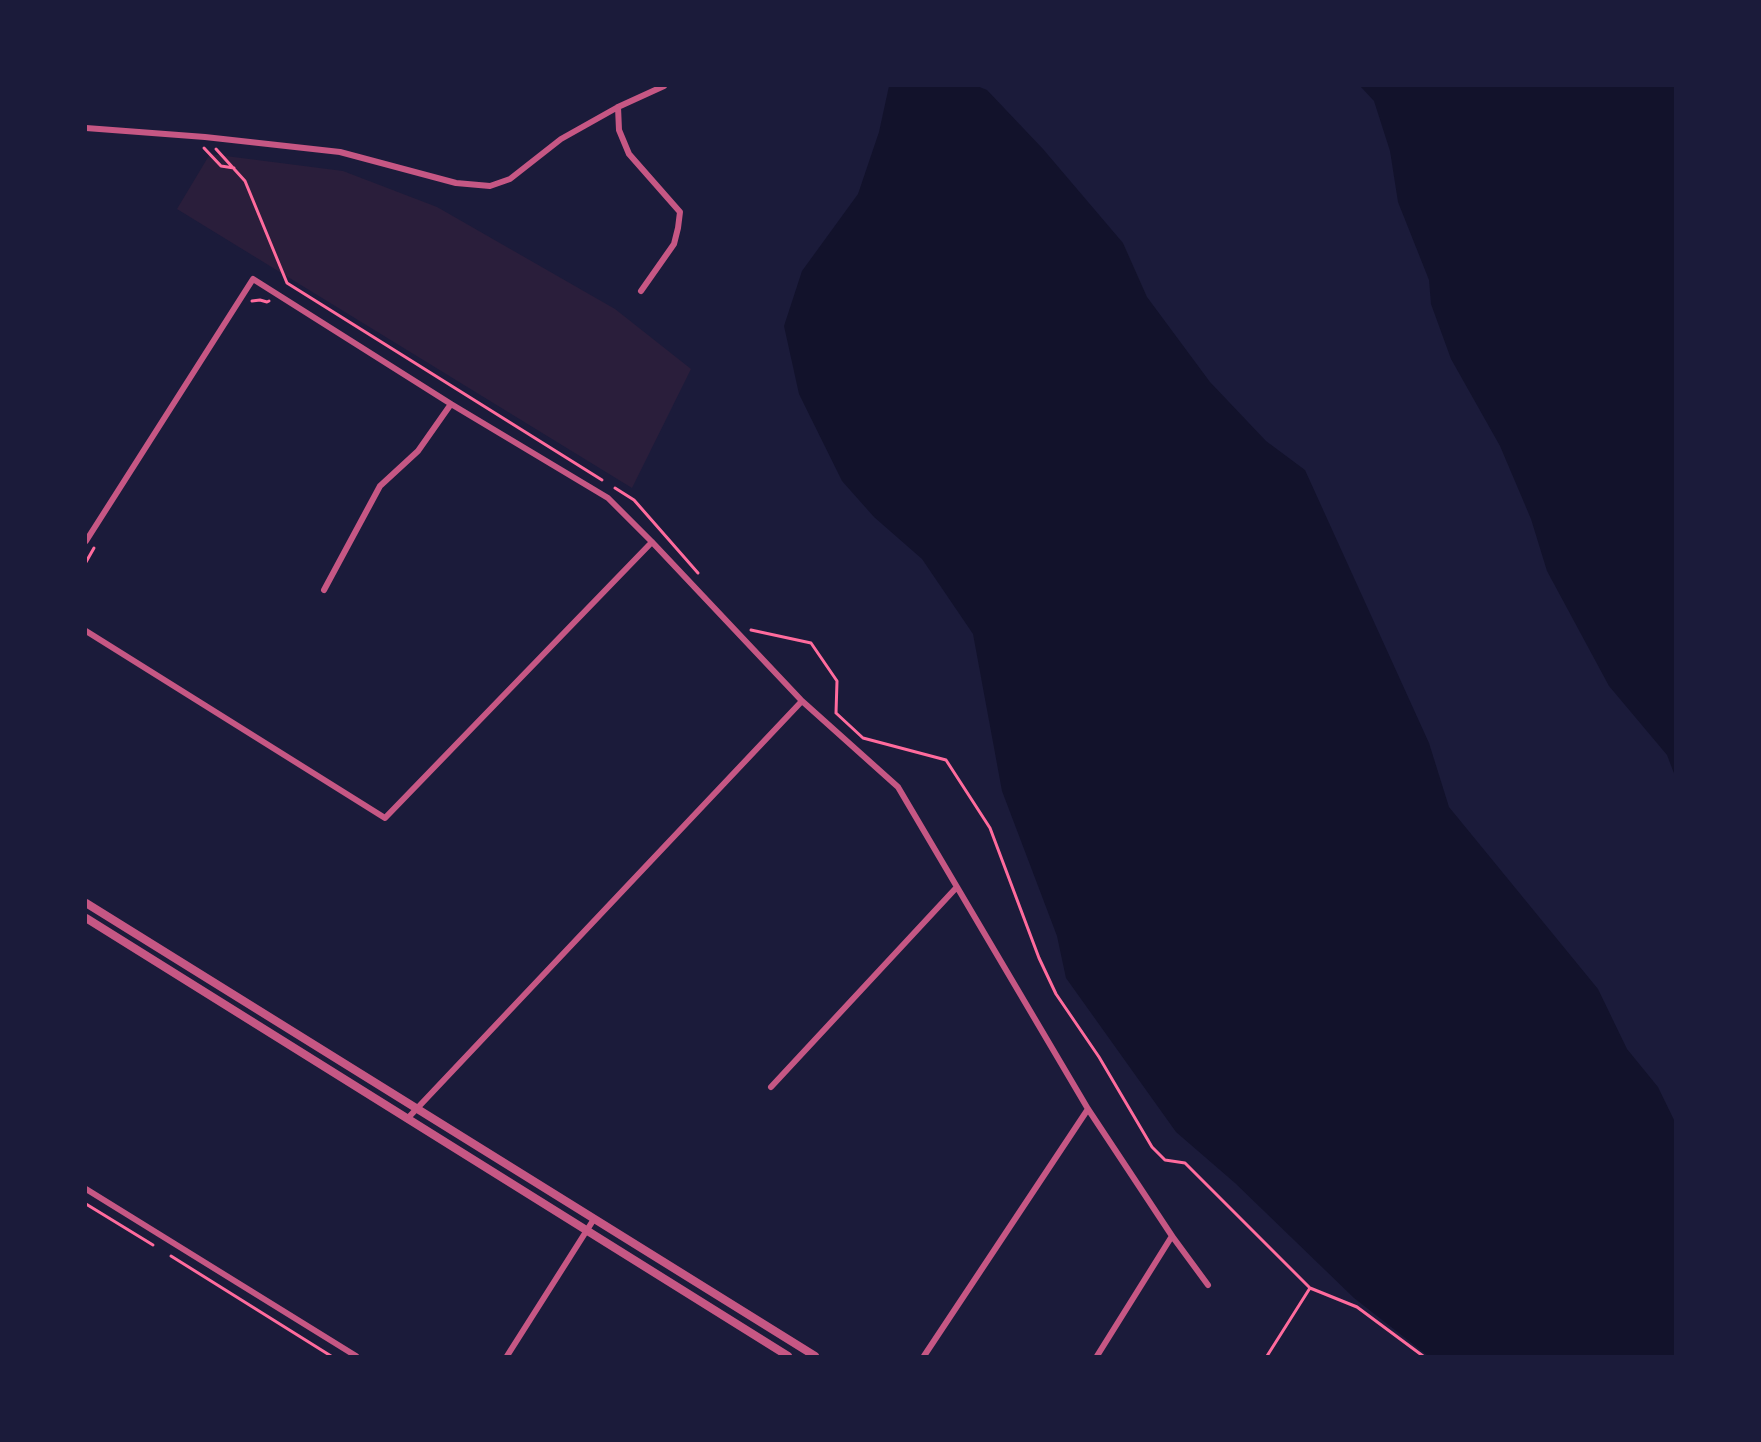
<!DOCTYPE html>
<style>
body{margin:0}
#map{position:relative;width:1761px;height:1442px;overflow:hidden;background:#1b1b3a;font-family:Inter,sans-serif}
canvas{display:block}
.frame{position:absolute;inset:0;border:87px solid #1b1b3a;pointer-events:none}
</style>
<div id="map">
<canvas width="1761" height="1442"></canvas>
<div class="frame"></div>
</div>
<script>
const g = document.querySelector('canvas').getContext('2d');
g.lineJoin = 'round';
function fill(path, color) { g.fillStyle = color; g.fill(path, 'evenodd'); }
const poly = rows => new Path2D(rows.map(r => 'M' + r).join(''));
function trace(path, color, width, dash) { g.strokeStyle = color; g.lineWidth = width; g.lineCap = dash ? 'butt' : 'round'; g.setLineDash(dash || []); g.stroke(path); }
const green = poly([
 [210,154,343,171,437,207,615,309,691,369,632,488,177,209]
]);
const water = poly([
 [889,86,977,86,987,90,1043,149,1123,243,1147,297,1210,382,1266,441,1305,470,1429,743,1449,807,1598,989,1627,1049,1658,1087,1675,1122,1675,1356,1428,1356,1354,1298,1235,1183,1176,1132,1066,978,1057,936,1002,791,973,634,922,559,874,517,842,481,799,394,784,326,802,271,858,194,879,132],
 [1360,86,1675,86,1675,776,1667,755,1609,686,1547,571,1531,519,1500,446,1451,359,1431,304,1429,280,1398,202,1390,151,1374,101]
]);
const path = poly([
 [204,148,221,166,234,168],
 [216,149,245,181,287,283,602,480],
 [252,301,260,300,267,302,269,301],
 [615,488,634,500,698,573],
 [86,562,94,548],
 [751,630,811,643,837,681,836,713,863,738,946,760,990,828,1039,958,1056,994,1099,1057,1152,1147,1165,1160,1185,1163,1310,1288,1357,1307,1423,1356],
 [86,1204,153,1245],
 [171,1256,331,1356],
 [1267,1356,1310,1288]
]);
const minor = poly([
 [618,107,619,130,629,154,680,212,678,228,674,244,641,291],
 [86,128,205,137,340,152,456,183,490,186,510,179,561,139,618,107,664,86],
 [86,541,253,279,451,404,608,498,652,542,802,701,898,787,1088,1109,1172,1236,1208,1285],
 [324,590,380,486,418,451,451,404],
 [86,631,385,818,652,542],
 [771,1087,956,888],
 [407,1119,802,701],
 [86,1189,356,1356],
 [507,1356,594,1219],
 [924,1356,1088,1109],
 [1097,1356,1172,1236]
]);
const tertiary = poly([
 [86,903,815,1356],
 [86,918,788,1356]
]);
fill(green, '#2a1e3b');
fill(water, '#12122b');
trace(path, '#ff6b9d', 3);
trace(minor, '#c65784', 6);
trace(tertiary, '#c65784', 8);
</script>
